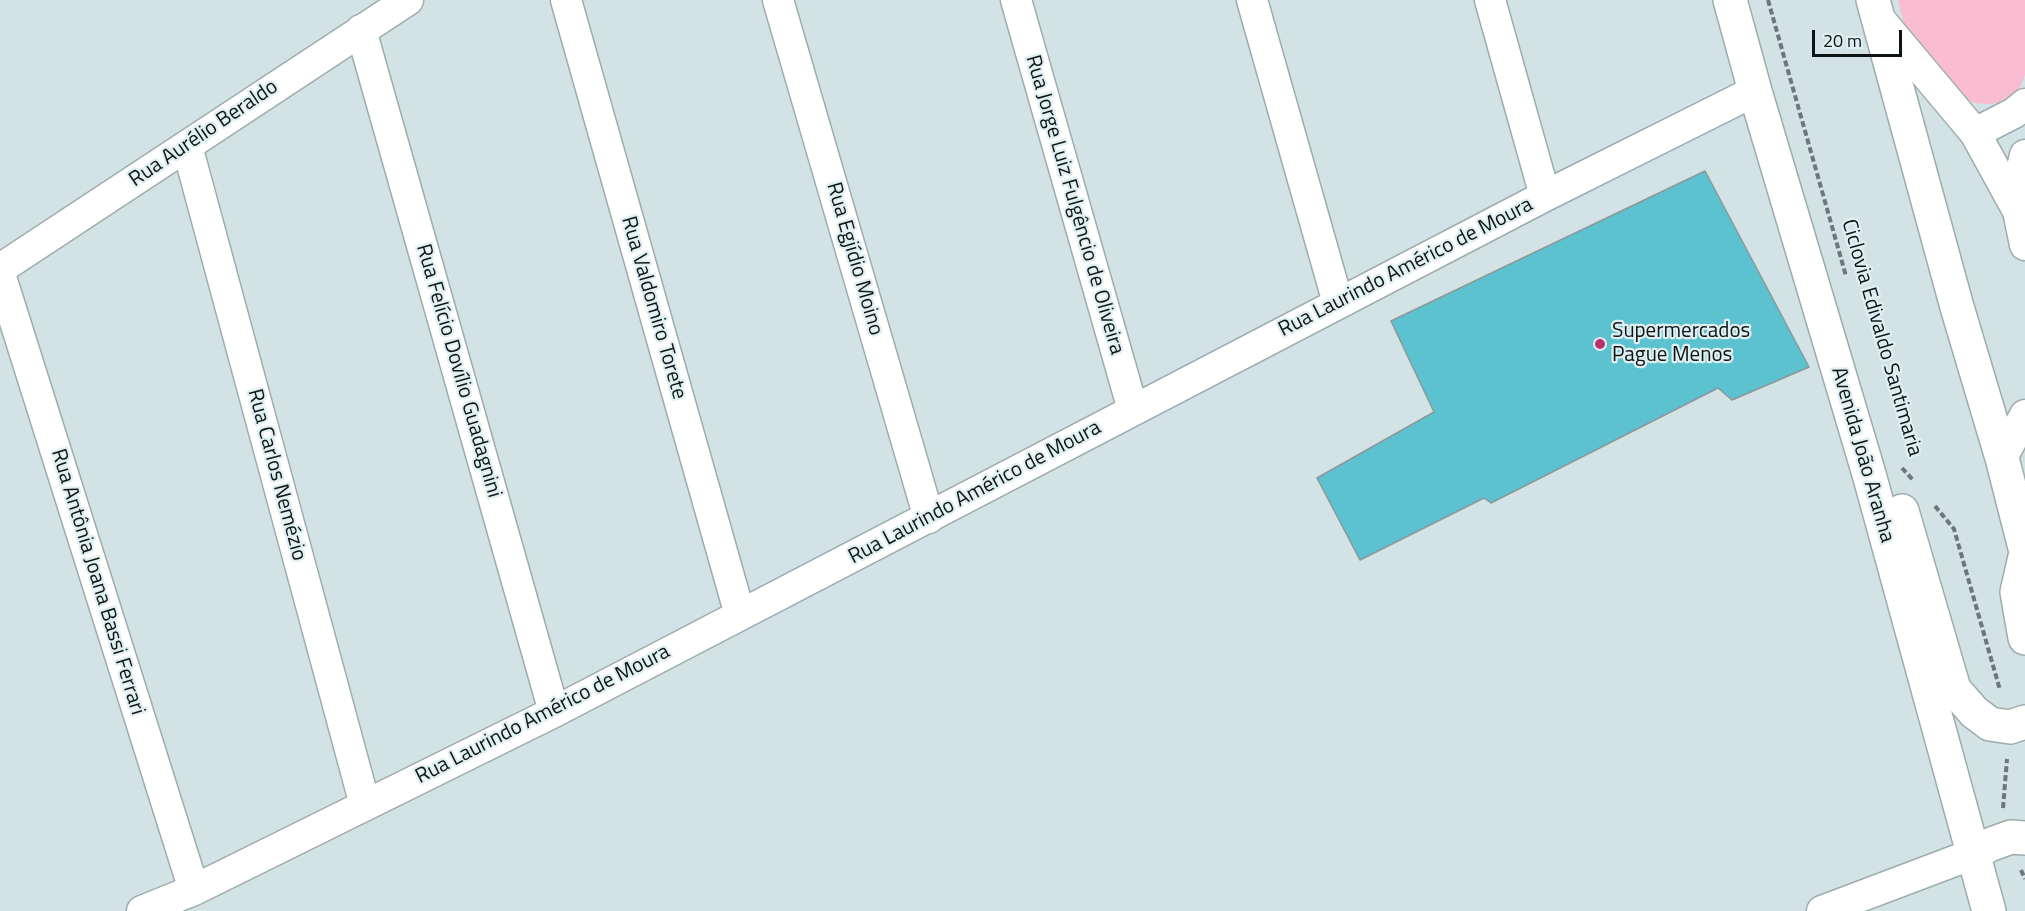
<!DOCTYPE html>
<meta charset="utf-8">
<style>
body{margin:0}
#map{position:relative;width:2025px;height:911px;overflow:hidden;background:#d3e2e4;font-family:"Titillium Web",sans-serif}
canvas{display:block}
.scale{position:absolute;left:1812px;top:30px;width:90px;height:27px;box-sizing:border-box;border:3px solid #0e1414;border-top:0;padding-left:8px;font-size:18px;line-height:21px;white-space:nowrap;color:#0e1414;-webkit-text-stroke:4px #e0f0f2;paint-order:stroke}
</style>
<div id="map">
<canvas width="2025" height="911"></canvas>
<div class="scale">20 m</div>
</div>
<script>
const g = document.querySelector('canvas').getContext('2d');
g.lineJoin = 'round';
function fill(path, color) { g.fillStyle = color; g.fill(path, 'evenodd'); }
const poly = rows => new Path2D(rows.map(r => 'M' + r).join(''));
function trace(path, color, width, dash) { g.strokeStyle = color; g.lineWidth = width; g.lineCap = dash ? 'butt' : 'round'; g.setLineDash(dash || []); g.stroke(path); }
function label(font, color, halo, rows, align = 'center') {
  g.font = font + ' "Titillium Web",sans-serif'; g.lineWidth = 4.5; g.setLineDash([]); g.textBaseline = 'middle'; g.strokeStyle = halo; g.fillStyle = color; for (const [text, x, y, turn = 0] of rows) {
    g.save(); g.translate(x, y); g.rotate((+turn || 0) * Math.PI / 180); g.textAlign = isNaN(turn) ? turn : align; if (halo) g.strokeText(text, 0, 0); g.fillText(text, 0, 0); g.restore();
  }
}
const green = poly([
 [1898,0,2025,0,2025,75,2018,91,1997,103,1987,104,1974,103,1954,92,1904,24]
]);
const building = poly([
 [1705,171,1809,367,1732,400,1718,388,1491,503,1484,498,1360,560,1317,478,1434,412,1391,321,1705,171]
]);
const path = poly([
 [1768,0,1846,276],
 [1902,468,1913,480],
 [1935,506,1954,529,2000,690],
 [2003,808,2007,759],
 [2021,870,2025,879]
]);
const minor = poly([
 [566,0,740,615],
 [778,0,929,518],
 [1016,0,1133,410],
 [1252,0,1338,303],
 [1490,0,1545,196],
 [1877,16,1975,133,2018,211,2025,245],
 [361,30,554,712],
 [1975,133,2014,113,2025,104],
 [187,146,365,805],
 [2018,211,2020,176,2025,155],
 [0,269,408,0],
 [0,274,194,890],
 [2002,458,2025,415],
 [142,911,194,890,554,712,1545,196,1755,91],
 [1822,911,1973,854]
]);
const major = poly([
 [1730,0,1755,91,1869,474,1989,911],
 [1873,0,1957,307,2002,458,2025,548],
 [1902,511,1954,689,1974,712,1990,724,2010,727,2025,722],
 [2025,557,2017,592,2025,638],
 [1973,854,1989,845,2011,837,2025,838]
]);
const markers = [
 [1600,344,6,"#b93170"]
];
const streetNames = [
 ["Rua Aurélio Beraldo",204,134,-34],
 ["Rua Jorge Luiz Fulgêncio de Oliveira",1074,205,74],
 ["Rua Egjídio Moino",854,259,74],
 ["Rua Laurindo Américo de Moura",1406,268,-27],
 ["Rua Valdomiro Torete",653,308,74],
 ["Ciclovia Edivaldo Santimaria",1881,338,74],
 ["Rua Felício Dovílio Guadagnini",458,371,74],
 ["Avenida João Aranha",1862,455,74],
 ["Rua Carlos Nemézio",276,475,75],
 ["Rua Laurindo Américo de Moura",975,493,-28],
 ["Rua Antônia Joana Bassi Ferrari",97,582,73],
 ["Rua Laurindo Américo de Moura",543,715,-27]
];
const poiNames = [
 ["Supermercados",1612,332],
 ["Pague Menos",1612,356]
];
fill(green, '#fabcd1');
fill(building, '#5dc2cf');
trace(building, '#89989a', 1.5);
trace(minor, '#9dacae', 33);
trace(major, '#9dacae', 36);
trace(path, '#6d7778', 4, [6, 3]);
trace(minor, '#fff', 30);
trace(major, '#fff', 33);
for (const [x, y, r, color] of markers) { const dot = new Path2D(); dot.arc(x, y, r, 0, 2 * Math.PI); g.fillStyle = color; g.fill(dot); trace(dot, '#e0f0f2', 2); }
label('21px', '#0e1414', '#e0f0f2', streetNames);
label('21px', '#0e1414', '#e0f0f2', poiNames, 'left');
</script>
